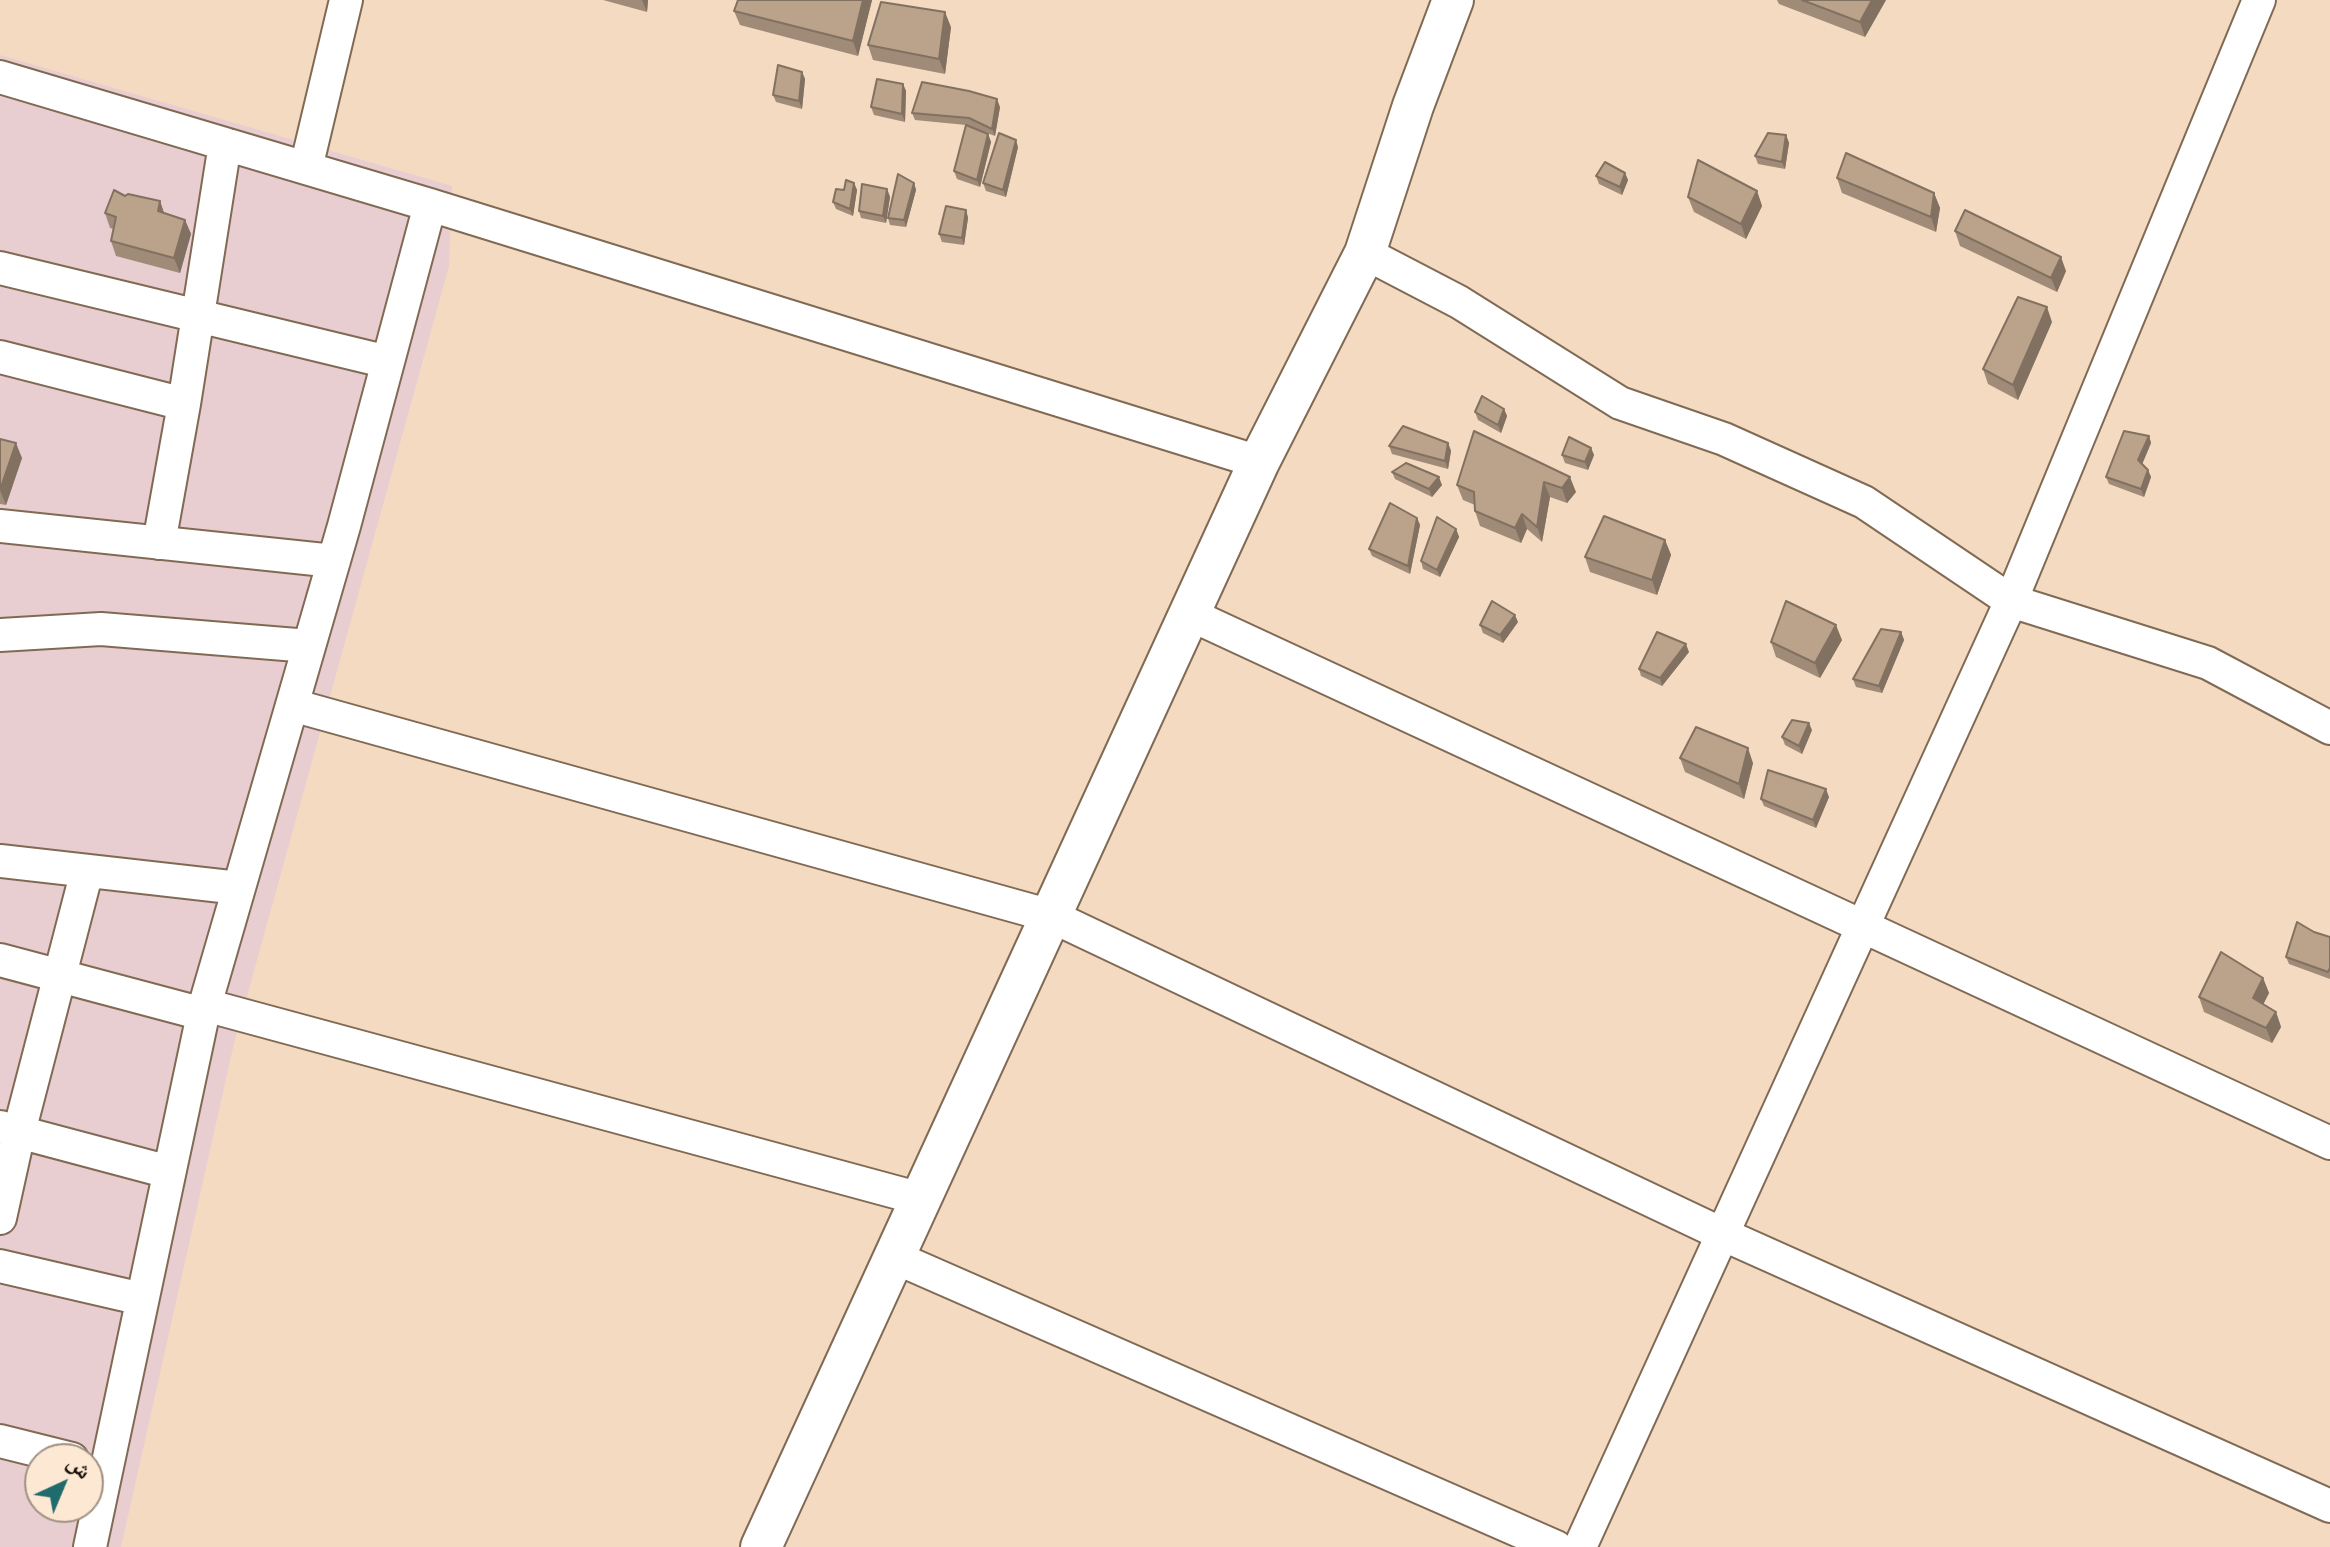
<!DOCTYPE html>
<meta charset="utf-8">
<style>
body{margin:0}
#map{position:relative;width:2330px;height:1547px;overflow:hidden;background:#f3dac1;font-family:"Nunito Sans","Noto Naskh Arabic",sans-serif}
canvas{display:block}
.north{position:absolute;left:24px;top:1443px;width:80px;height:80px;box-sizing:border-box;background:#fde8d4;border:2px solid #a19182;border-radius:50%;rotate:44deg;font-size:22px;font-weight:700;line-height:32px;text-align:center;color:#170f07}
.north::after{content:'';display:block;margin:auto;width:28px;height:36px;background:#206c6c;clip-path:polygon(50% 0,100% 100%,50% 72%,0 100%)}
</style>
<div id="map">
<canvas width="2330" height="1547"></canvas>
<div class="north">ش</div>
</div>
<script>
const g = document.querySelector('canvas').getContext('2d');
g.lineJoin = 'round';
function fill(path, color) { g.fillStyle = color; g.fill(path, 'evenodd'); }
const poly = rows => new Path2D(rows.map(r => 'M' + r).join(''));
function trace(path, color, width, dash) { g.strokeStyle = color; g.lineWidth = width; g.lineCap = dash ? 'butt' : 'round'; g.setLineDash(dash || []); g.stroke(path); }
const commercial = poly([
 [0,55,452,186,449,266,234,1043,121,1547,0,1547],
 [40,1459,88,1459,88,1507,40,1507]
]);
const minor = poly([
 [0,77,430,205,1259,462],
 [306,168,346,0],
 [1365,253,1459,302,1620,403,1724,439,1864,502,2011,601,2208,663,2330,728],
 [0,268,388,362],
 [0,357,184,404],
 [0,526,334,561],
 [159,543,184,404,225,144],
 [1189,614,2330,1143],
 [0,635,101,629,309,646],
 [292,705,1051,916,1722,1234,2330,1506],
 [0,861,239,888],
 [0,960,203,1014],
 [205,1005,921,1199],
 [0,1127,169,1172],
 [0,1218,19,1132,87,871],
 [894,1257,1556,1547],
 [0,1266,142,1299],
 [0,1441,72,1459],
 [90,1547,205,1005,344,526,430,205],
 [1580,1547,2011,601,2259,0]
]);
const tertiary = poly([
 [761,1547,1259,462,1365,253,1413,106,1453,0]
]);
const wall = poly([
 [603,0,648,0,647,12],
 [738,0,872,0,858,56,740,25,734,11],
 [1777,0,1886,0,1865,37,1779,4],
 [951,27,945,74,873,60,868,45],
 [802,72,805,79,802,109,776,102,773,95],
 [903,84,906,91,905,122,874,115,871,107],
 [1000,107,995,136,968,126,988,134,991,142,980,187,957,179,954,171,966,125,915,120,912,113],
 [1786,135,1789,143,1785,169,1758,164,1755,156],
 [1018,147,1006,197,986,191,983,183],
 [1625,173,1628,180,1622,195,1599,184,1596,176],
 [1837,178,1934,193,1940,208,1936,232,1842,193],
 [854,183,857,190,853,216,836,209,833,202,844,190],
 [914,183,916,190,906,227,890,225,888,218],
 [887,189,890,197,886,223,861,218,859,211],
 [1757,191,1762,206,1746,239,1694,212,1688,197],
 [125,196,160,201,164,213,185,220,191,234,180,273,116,256,111,241,114,229,110,228,105,213],
 [966,210,968,218,964,245,942,242,939,234],
 [1955,231,2066,271,2057,292,1960,246],
 [2052,322,2018,400,1988,384,1983,369],
 [1504,409,1507,416,1501,433,1478,420,1475,412],
 [1474,431,1576,492,1567,503,1550,497,1542,542,1527,529,1521,543,1480,526,1475,511,1475,505,1463,500,1457,485],
 [2149,436,2151,443,2142,464,2148,470,2151,477,2144,497,2109,484,2106,477],
 [0,439,22,458,6,505,0,504],
 [1448,443,1451,451,1448,469,1392,454,1389,446],
 [1591,448,1594,455,1588,470,1565,463,1562,455],
 [1392,472,1442,485,1432,497,1395,479],
 [1417,518,1420,525,1410,574,1372,556,1369,549],
 [1456,529,1459,537,1440,577,1423,569,1421,561],
 [1665,540,1671,555,1657,595,1590,572,1585,557],
 [1518,622,1503,643,1483,633,1480,625],
 [1901,632,1904,640,1882,693,1856,687,1853,679],
 [1842,640,1820,678,1776,657,1771,642],
 [1689,652,1662,686,1641,676,1639,669],
 [1812,730,1802,754,1785,745,1782,737],
 [1680,758,1753,763,1744,799,1685,772],
 [1829,797,1816,828,1764,806,1761,799],
 [2314,932,2330,937,2330,979,2289,964,2286,957],
 [2263,978,2269,993,2263,1004,2276,1012,2281,1027,2272,1043,2204,1012,2199,997]
]);
const shadedWall = poly([
 [642,0,648,0,647,12],
 [863,0,872,0,858,56,853,41],
 [1872,0,1886,0,1865,37,1860,22],
 [945,12,951,27,945,74,939,59],
 [802,72,805,79,802,109,799,101],
 [903,84,906,91,905,122,902,114],
 [997,99,1000,107,995,136,992,129],
 [988,134,991,142,980,187,977,180],
 [1786,135,1789,143,1785,169,1782,162],
 [1016,140,1018,147,1006,197,1003,190],
 [1625,173,1628,180,1622,195,1620,187],
 [854,183,857,190,853,216,850,209],
 [914,183,916,190,906,227,904,220],
 [887,189,890,197,886,223,883,216],
 [1757,191,1762,206,1746,239,1741,224],
 [1934,193,1940,208,1936,232,1931,217],
 [160,201,165,216,158,211],
 [966,210,968,218,964,245,962,238],
 [185,220,191,234,180,273,174,258],
 [2061,257,2066,271,2057,292,2051,278],
 [2047,307,2052,322,2018,400,2013,385],
 [1504,409,1507,416,1501,433,1498,425],
 [2149,436,2151,443,2141,467,2138,460],
 [16,443,22,458,6,505,0,490],
 [1448,443,1451,451,1448,469,1445,461],
 [1591,448,1594,455,1588,470,1585,462],
 [2148,470,2151,477,2144,497,2141,489],
 [1439,477,1442,485,1432,497,1429,489],
 [1570,477,1576,492,1567,503,1562,488],
 [1544,482,1550,497,1542,542,1537,527],
 [1522,514,1527,529,1521,543,1515,528],
 [1417,518,1420,525,1410,574,1408,566],
 [1456,529,1459,537,1440,577,1437,570],
 [1665,540,1671,555,1657,595,1652,580],
 [1515,615,1518,622,1503,643,1500,635],
 [1836,625,1842,640,1820,678,1815,663],
 [1901,632,1904,640,1882,693,1879,686],
 [1686,644,1689,652,1662,686,1660,678],
 [1809,723,1812,730,1802,754,1799,746],
 [1748,748,1753,763,1744,799,1739,784],
 [1826,789,1829,797,1816,828,1813,820],
 [2263,978,2269,993,2259,1013,2253,998],
 [2276,1012,2281,1027,2272,1043,2266,1028]
]);
const building = poly([
 [738,0,863,0,853,41,734,11,738,0],
 [1802,0,1872,0,1860,22,1802,0],
 [881,2,945,12,939,59,868,45,881,2],
 [778,65,802,72,799,101,773,95,778,65],
 [877,79,903,84,902,114,871,107,877,79],
 [922,82,969,91,997,99,992,129,969,118,912,113,922,82],
 [966,125,988,134,977,180,954,171,966,125],
 [999,133,1016,140,1003,190,983,183,999,133],
 [1768,133,1786,135,1782,162,1755,156,1768,133],
 [1846,153,1934,193,1931,217,1837,178,1846,153],
 [1698,160,1757,191,1741,224,1688,197,1698,160],
 [1605,162,1625,173,1620,187,1596,176,1605,162],
 [898,174,914,183,904,220,888,218,898,174],
 [846,180,854,183,850,209,833,202,836,189,844,190,846,180],
 [862,184,887,189,883,216,859,211,862,184],
 [114,190,125,196,128,194,160,201,158,211,185,220,174,258,111,241,116,217,105,213,114,190],
 [946,206,966,210,962,238,939,234,946,206],
 [1965,210,2061,257,2051,278,1955,231,1965,210],
 [2018,297,2047,307,2013,385,1983,369,2018,297],
 [1482,396,1504,409,1498,425,1475,412,1482,396],
 [1403,426,1448,443,1445,461,1389,446,1403,426],
 [1474,431,1570,477,1562,488,1544,482,1537,527,1522,514,1515,528,1475,511,1474,492,1457,485,1474,431],
 [2124,431,2149,436,2138,460,2148,470,2141,489,2106,477,2124,431],
 [1569,437,1591,448,1585,462,1562,455,1569,437],
 [0,439,16,443,0,490,0,439],
 [1406,463,1439,477,1429,489,1392,472,1406,463],
 [1390,503,1417,518,1408,566,1369,549,1390,503],
 [1604,516,1665,540,1652,580,1585,557,1604,516],
 [1437,517,1456,529,1437,570,1421,561,1437,517],
 [1492,601,1515,615,1500,635,1480,625,1492,601],
 [1786,601,1836,625,1815,663,1771,642,1786,601],
 [1881,629,1901,632,1879,686,1853,679,1881,629],
 [1657,632,1686,644,1660,678,1639,669,1657,632],
 [1792,720,1809,723,1799,746,1782,737,1792,720],
 [1696,727,1748,748,1739,784,1680,758,1696,727],
 [1768,770,1826,789,1813,820,1761,799,1768,770],
 [2297,922,2314,932,2330,937,2330,968,2328,972,2286,957,2297,922],
 [2221,952,2263,978,2253,998,2276,1012,2266,1028,2199,997,2221,952]
]);
fill(commercial, '#e8cdd1');
trace(minor, '#816a54', 36);
trace(tertiary, '#816a54', 44);
trace(minor, '#fff', 32);
trace(tertiary, '#fff', 40);
fill(wall, '#a08b78');
fill(shadedWall, '#827161');
fill(building, '#baa28b');
trace(building, '#827161', 2);
</script>
